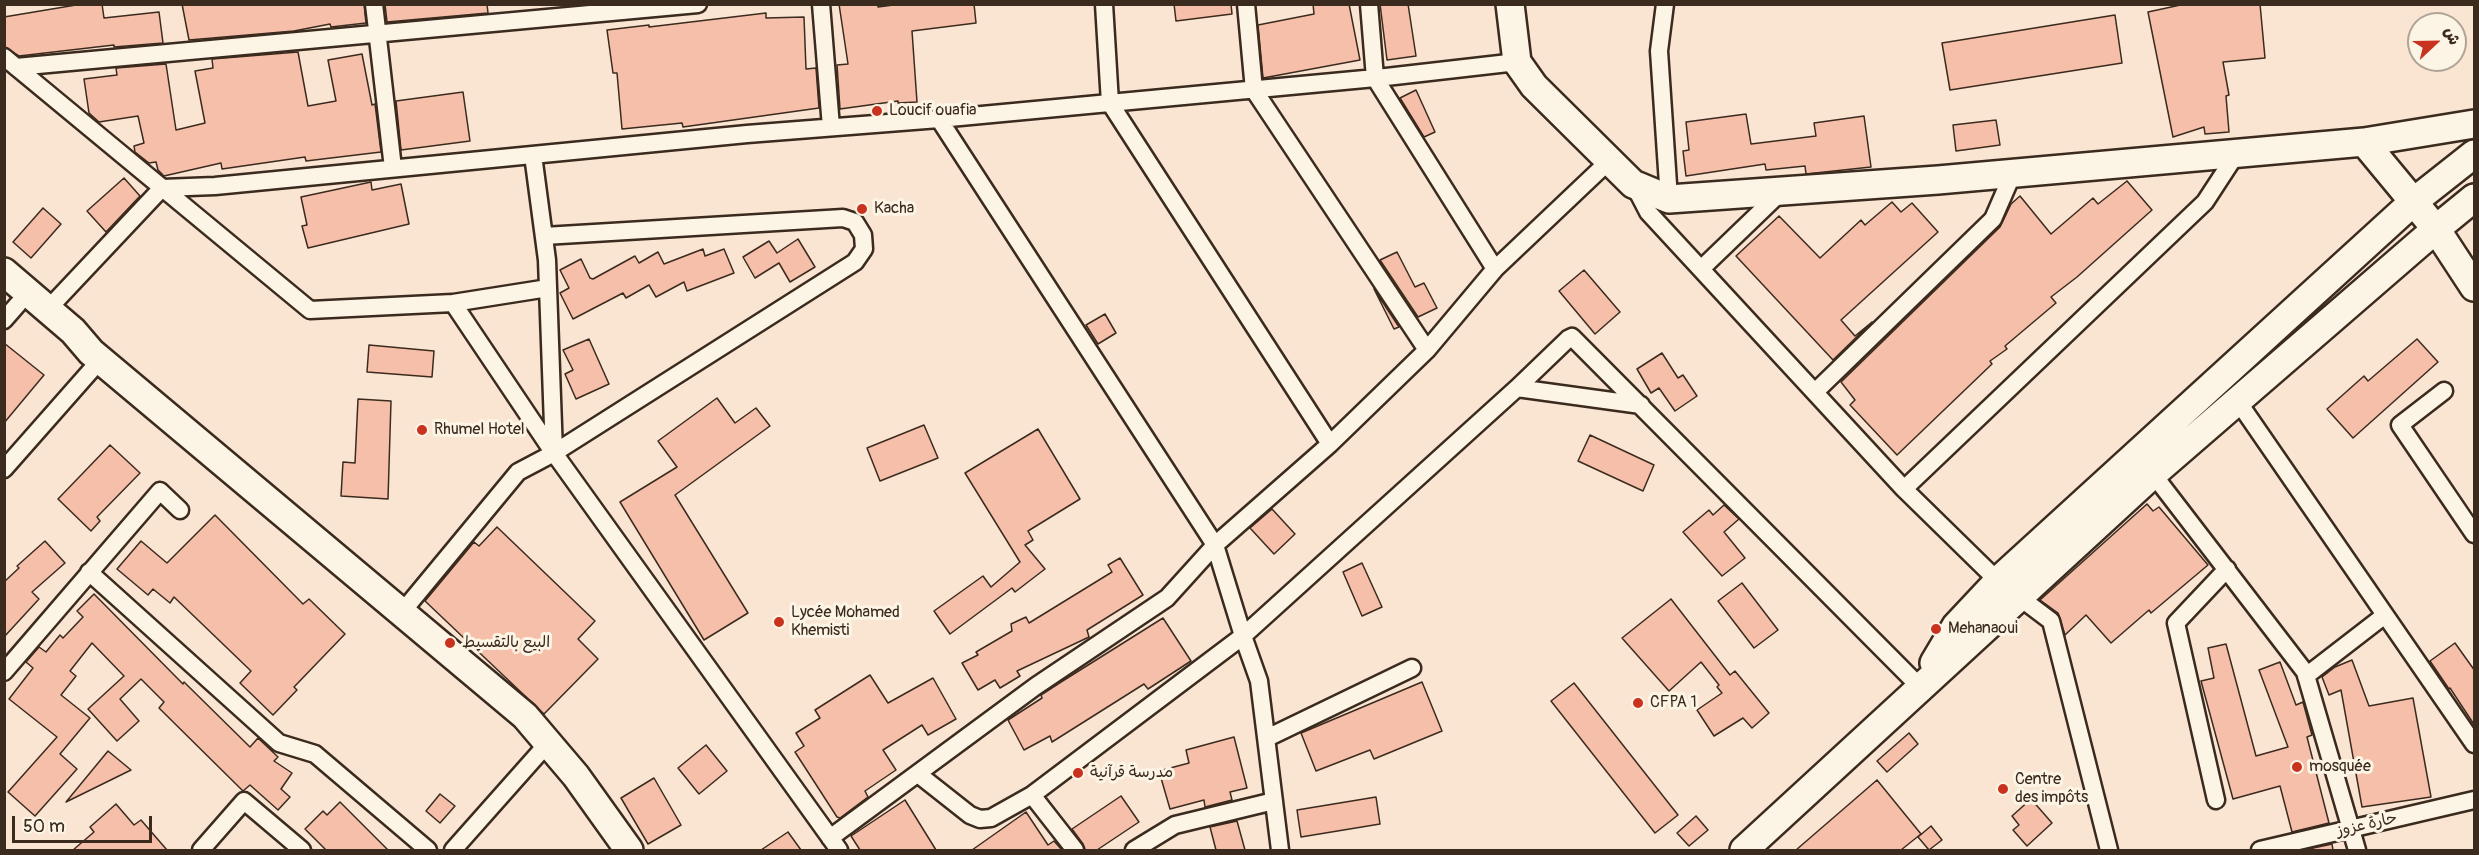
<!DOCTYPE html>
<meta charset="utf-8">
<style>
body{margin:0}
#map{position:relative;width:2479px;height:855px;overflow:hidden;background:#fae5d3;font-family:Pangolin,"Playpen Sans Arabic",sans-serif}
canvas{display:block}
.frame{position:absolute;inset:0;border:6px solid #3b2a1e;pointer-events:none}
.north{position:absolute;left:2407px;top:12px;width:60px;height:60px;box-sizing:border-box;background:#fcf5e5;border:2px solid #afa495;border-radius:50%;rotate:68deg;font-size:16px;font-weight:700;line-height:24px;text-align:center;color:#3b2a1e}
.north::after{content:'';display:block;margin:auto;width:21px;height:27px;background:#c8321e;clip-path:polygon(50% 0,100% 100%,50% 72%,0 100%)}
.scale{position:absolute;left:12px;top:816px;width:140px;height:27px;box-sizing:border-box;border:3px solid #3b2a1e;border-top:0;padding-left:8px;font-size:18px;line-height:21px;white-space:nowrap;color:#3b2a1e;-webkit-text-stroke:4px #fcf5e5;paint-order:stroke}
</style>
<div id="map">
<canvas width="2479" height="855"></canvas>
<div class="frame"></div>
<div class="north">ش</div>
<div class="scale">50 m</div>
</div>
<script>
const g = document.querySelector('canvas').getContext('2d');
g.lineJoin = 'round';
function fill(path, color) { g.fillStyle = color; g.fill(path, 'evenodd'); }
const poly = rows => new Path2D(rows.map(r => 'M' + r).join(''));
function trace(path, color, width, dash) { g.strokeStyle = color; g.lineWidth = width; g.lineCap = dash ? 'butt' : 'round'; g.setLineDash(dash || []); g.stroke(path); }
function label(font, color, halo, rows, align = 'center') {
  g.font = font + ' Pangolin,"Playpen Sans Arabic",sans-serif'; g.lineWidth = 6; g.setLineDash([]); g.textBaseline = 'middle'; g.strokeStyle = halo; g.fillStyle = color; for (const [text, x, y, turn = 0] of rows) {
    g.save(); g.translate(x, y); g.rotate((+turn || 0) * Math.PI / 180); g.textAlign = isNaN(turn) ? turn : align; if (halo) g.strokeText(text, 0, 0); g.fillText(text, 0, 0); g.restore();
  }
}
const building = poly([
 [82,4,102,4,104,18,159,12,163,43,114,47,114,45,19,56,4,47,4,17,82,4],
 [182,4,364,4,366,23,331,27,330,24,294,31,189,40,182,4],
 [385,4,487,4,488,13,387,22,385,4],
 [839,4,878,4,878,7,901,4,974,4,976,23,912,31,917,102,898,103,898,101,840,109,837,65,848,64,839,4],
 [1174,4,1231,4,1232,14,1176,21,1174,4],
 [1313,4,1349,4,1360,60,1263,78,1258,25,1314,14,1313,4],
 [1380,4,1408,4,1416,56,1387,60,1380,4],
 [2185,4,2260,4,2265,58,2223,62,2229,95,2226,96,2229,132,2205,134,2204,127,2173,137,2148,12,2185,4],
 [766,13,766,18,804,17,806,69,816,68,819,108,683,127,682,123,622,129,617,73,613,73,607,30,649,25,649,27,766,13],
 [2115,15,2122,63,1950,90,1942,43,2115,15],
 [298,52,308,106,336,101,328,60,362,54,372,105,375,104,381,152,306,161,305,157,222,169,221,163,164,176,158,170,156,162,149,163,135,152,134,146,144,143,138,116,99,122,89,113,84,79,117,75,116,68,166,64,176,130,205,123,195,71,213,68,212,59,298,52],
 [1416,90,1435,132,1424,137,1400,98,1416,90],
 [463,92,470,141,401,150,396,101,463,92],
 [1746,114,1751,144,1816,136,1814,123,1864,116,1871,167,1806,174,1805,166,1766,170,1765,164,1686,176,1683,151,1689,150,1686,122,1746,114],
 [1996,120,2000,145,1956,151,1953,125,1996,120],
 [124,178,140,196,106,232,87,211,124,178],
 [2127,181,2152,210,2077,277,2051,297,2056,303,2005,346,2007,349,1990,361,1992,364,1897,455,1850,405,1855,400,1841,382,2000,227,2011,204,2020,196,2051,234,2093,198,2098,204,2127,181],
 [371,182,372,190,401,184,409,224,308,248,302,226,307,225,301,197,371,182],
 [1892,202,1901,212,1912,203,1938,232,1841,320,1855,336,1872,322,1833,360,1736,256,1779,216,1820,258,1861,220,1865,225,1892,202],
 [43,208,61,224,31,258,13,242,43,208],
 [798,239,815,267,790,282,779,263,755,278,743,257,769,241,777,253,798,239],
 [703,249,705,256,724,249,734,273,687,291,684,282,656,297,649,285,626,298,623,293,573,319,560,293,569,288,560,270,581,259,590,278,593,279,635,256,639,263,658,252,664,264,703,249],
 [1397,252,1415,287,1424,283,1437,308,1418,317,1380,260,1397,252],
 [1584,270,1620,312,1595,334,1559,291,1584,270],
 [1374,289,1399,327,1394,329,1374,289],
 [1105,314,1116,333,1098,344,1086,325,1105,314],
 [589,339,609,384,576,399,565,374,573,370,563,350,589,339],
 [2417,339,2438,362,2353,438,2327,409,2364,376,2368,381,2417,339],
 [4,343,44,375,4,423,4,343],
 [369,345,434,351,432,377,367,372,369,345],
 [1662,353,1678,378,1683,375,1697,396,1675,411,1659,388,1651,393,1637,369,1662,353],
 [717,398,735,423,756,408,770,426,675,495,748,613,704,640,620,502,677,467,658,441,717,398],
 [358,399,391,401,388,499,341,496,343,462,355,463,358,399],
 [924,425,938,458,880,481,867,448,924,425],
 [1038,429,1080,499,1028,531,1033,540,1025,545,1045,569,1015,592,1012,588,950,634,934,611,983,576,991,587,1020,562,965,473,1038,429],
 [1590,435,1654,465,1643,491,1578,461,1590,435],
 [110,445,140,473,97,517,100,521,91,531,58,499,110,445],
 [2147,504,2153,511,2159,507,2208,565,2151,613,2149,610,2111,643,2086,615,2065,635,2058,613,2040,600,2147,504],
 [1724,505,1739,519,1724,532,1745,558,1722,576,1683,532,1709,510,1713,515,1724,505],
 [1272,509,1295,534,1274,554,1250,528,1272,509],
 [215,515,303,604,309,599,345,634,294,687,297,690,273,715,240,683,251,671,174,597,170,603,153,589,148,595,117,569,141,541,167,563,215,515],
 [497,527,595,621,578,639,598,659,544,714,425,601,474,542,479,546,497,527],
 [45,541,65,563,32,592,39,599,4,637,4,582,19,568,17,566,45,541],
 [1120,558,1143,595,1087,630,1089,637,1017,671,1020,676,1000,688,995,680,978,690,962,663,978,655,976,652,1012,631,1011,624,1026,617,1029,623,1112,572,1108,565,1120,558],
 [1362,563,1382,607,1362,616,1343,572,1362,563],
 [1742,583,1778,630,1754,648,1718,601,1742,583],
 [94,594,183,684,184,682,250,747,258,738,278,757,274,761,292,773,281,789,290,797,278,810,250,785,243,791,159,708,164,702,141,679,120,699,139,721,117,741,88,709,124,676,92,643,70,671,76,676,61,695,90,718,60,754,77,769,35,816,8,792,57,737,9,699,33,668,26,662,39,647,46,652,60,635,63,638,83,617,77,611,94,594],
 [1671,599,1730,675,1735,671,1769,713,1752,728,1743,718,1714,736,1697,710,1722,693,1717,687,1719,685,1701,662,1669,691,1622,638,1671,599],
 [1163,618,1191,661,1148,689,1144,684,1052,742,1050,736,1024,750,1008,720,1042,698,1041,695,1061,682,1163,618],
 [2455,643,2475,671,2475,726,2450,688,2449,689,2430,661,2455,643],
 [2226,644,2256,756,2288,747,2259,670,2280,662,2296,705,2303,702,2312,735,2307,737,2329,823,2292,832,2280,786,2233,799,2201,681,2214,678,2208,648,2226,644],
 [2352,660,2369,706,2413,698,2431,797,2362,807,2341,690,2329,695,2322,677,2335,667,2352,660],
 [870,675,888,703,933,678,956,719,928,735,922,725,883,750,896,770,865,791,868,797,840,818,837,817,795,752,804,746,796,733,820,718,815,710,870,675],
 [1422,682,1442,731,1374,759,1370,750,1316,771,1301,733,1422,682],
 [1574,683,1678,815,1655,833,1551,701,1574,683],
 [1909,733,1918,744,1887,772,1877,761,1909,733],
 [1234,737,1247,788,1230,792,1232,800,1205,807,1204,800,1170,809,1159,771,1189,763,1186,750,1234,737],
 [706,745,727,771,699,794,678,768,706,745],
 [108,751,131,770,66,802,108,751],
 [654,778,681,825,648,844,621,798,654,778],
 [1877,780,1921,834,1901,850,1796,850,1877,780],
 [440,794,455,806,440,823,426,811,440,794],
 [1121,796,1139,822,1097,850,1085,850,1083,844,1072,829,1121,796],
 [1376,797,1380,824,1301,837,1297,810,1376,797],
 [2031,799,2052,823,2027,846,2013,830,2019,825,2012,816,2031,799],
 [905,800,936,850,860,850,851,836,905,800],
 [340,802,388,850,326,850,305,829,323,811,327,815,340,802],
 [116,804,134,825,141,820,167,850,73,850,94,832,90,827,116,804],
 [1026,812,1048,845,1054,841,1062,850,972,850,1026,812],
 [1696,816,1708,830,1689,846,1677,833,1696,816],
 [1237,821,1245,850,1216,850,1210,827,1237,821],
 [1931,826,1942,840,1929,850,1918,837,1931,826],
 [788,832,801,850,761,850,788,832],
 [2332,844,2333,850,2304,850,2332,844]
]);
const minor = poly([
 [374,4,393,168],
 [821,4,831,127],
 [1104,4,1110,103,1330,444],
 [1246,4,1254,90,1427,350],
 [1369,4,1375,78,1495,269],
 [1665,4,1659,51,1669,199],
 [4,57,310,310,453,303],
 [16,67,698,4],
 [939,119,1215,545,1243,636,1259,681,1280,850],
 [533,155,547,260,554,453,839,850],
 [1634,185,1648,212,1904,489,1998,581,2051,621,2109,850],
 [1701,269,1782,191],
 [548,288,453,303,553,452],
 [48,309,162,188,215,186,747,134,939,119,1386,77,1517,62],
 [4,320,18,304],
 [1517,388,1641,405],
 [2444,391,2400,425,2474,534],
 [1815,392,1993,219,2013,173],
 [2237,400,2474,744],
 [4,469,101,359],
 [2153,474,2305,672,2357,850],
 [1904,489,2205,202,2237,153],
 [89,572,279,743,315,754,428,850],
 [403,611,518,472,554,453,855,262,864,249,863,235,855,222,843,218,544,236],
 [4,672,160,491,180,510],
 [2306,676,2385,615],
 [1267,738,1412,668],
 [918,774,970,815,980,819,991,818,1032,795,1243,636,1517,388,1568,339,1572,337,1920,687],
 [1032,795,1075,850],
 [2216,800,2176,623,2227,569],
 [830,838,1036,686,1167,598,1215,545,1330,444,1427,350,1495,269,1610,160],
 [201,850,244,801,302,850],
 [453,850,548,743],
 [1134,850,1175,825,1274,801],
 [2260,850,2474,800]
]);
const primary = poly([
 [1510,4,1517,62,1534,86,1633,184,1669,199,1938,180,2364,142,2436,229,2474,287],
 [2364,142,2474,124],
 [4,272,73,331,91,352,525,716,576,776,629,850],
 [1934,663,1956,626,2001,578,2412,203,2474,154],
 [1744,850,2153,474,2436,229,2474,198]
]);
const markers = [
 [877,111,6,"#c8321e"],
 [862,209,6,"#c8321e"],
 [422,430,6,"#c8321e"],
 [779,622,6,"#c8321e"],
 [1936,629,6,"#c8321e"],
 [450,643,6,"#c8321e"],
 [1638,703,6,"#c8321e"],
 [2297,767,6,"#c8321e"],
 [1078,773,6,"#c8321e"],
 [2003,789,6,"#c8321e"]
];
const poiNames = [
 ["Loucif ouafia",889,111],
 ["Kacha",874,209],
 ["Rhumel Hotel",434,430],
 ["Lycée Mohamed",791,613],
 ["Khemisti",791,631],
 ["Mehanaoui",1948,629],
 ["البيع بالتقسيط",462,643],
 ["CFPA 1",1650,703],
 ["mosquée",2309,767],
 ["مدرسة قرآنية",1090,773],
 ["Centre",2015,780],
 ["des impôts",2015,798]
];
const streetNames = [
 ["حارة عزوز",2367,825,-13]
];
fill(building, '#f6bfa9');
trace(building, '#3b2a1e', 1.5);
trace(minor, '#3b2a1e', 21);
trace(primary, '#3b2a1e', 32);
trace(minor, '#fcf5e5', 16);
trace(primary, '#fcf5e5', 27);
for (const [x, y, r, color] of markers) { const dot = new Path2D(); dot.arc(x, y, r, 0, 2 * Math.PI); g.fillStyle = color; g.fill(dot); trace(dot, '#fcf5e5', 2); }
label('16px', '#3b2a1e', '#fcf5e5', poiNames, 'left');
label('16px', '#3b2a1e', '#fcf5e5', streetNames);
</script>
